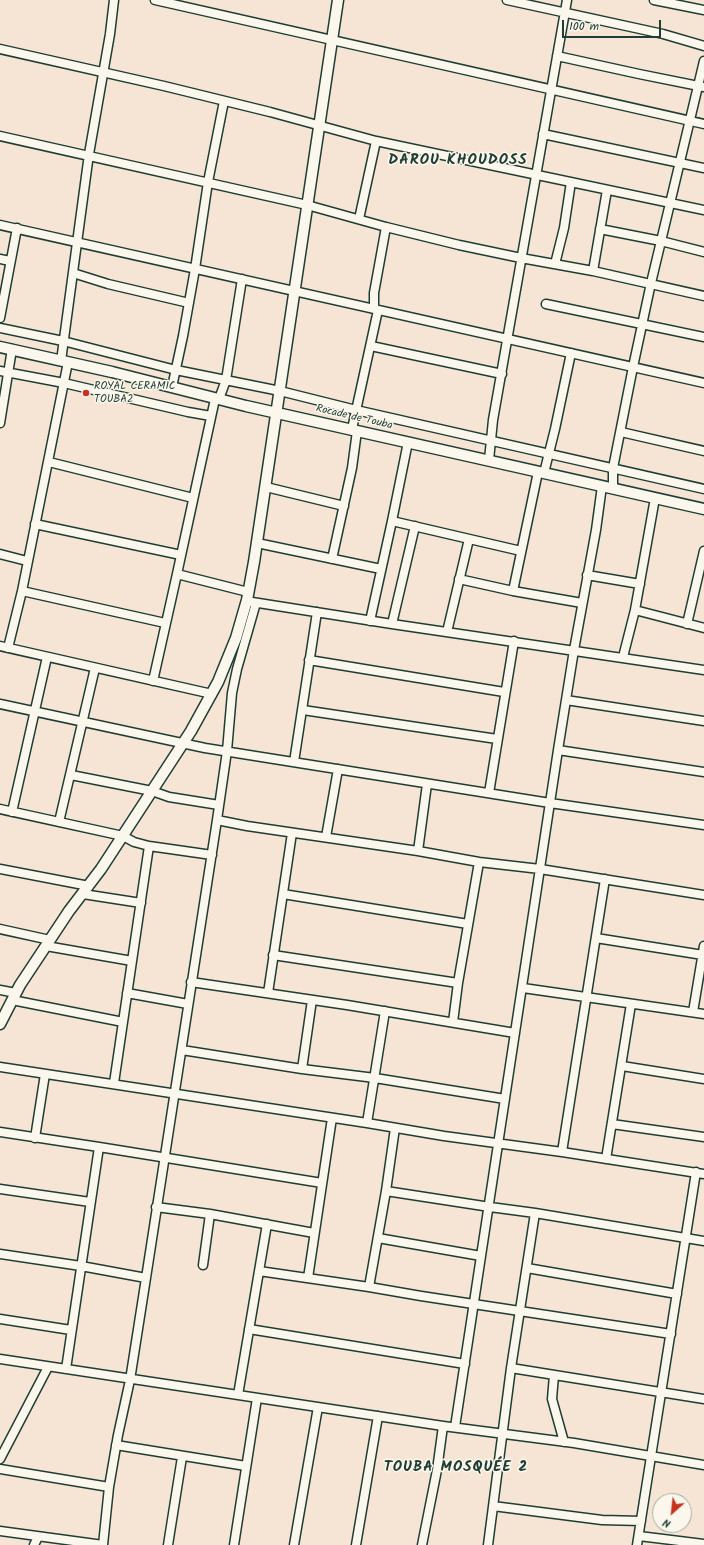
<!DOCTYPE html>
<meta charset="utf-8">
<style>
body{margin:0}
#map{position:relative;width:704px;height:1545px;overflow:hidden;background:#f6e5d4;font-family:Kalam,sans-serif}
canvas{display:block}
.north{position:absolute;left:652px;top:1493px;width:40px;height:40px;box-sizing:border-box;background:#fbf7ec;border:1px solid #a3ada2;border-radius:50%;rotate:207deg;font-size:11px;font-weight:700;line-height:16px;text-align:center;color:#1f3d34}
.north::after{content:'';display:block;margin:auto;width:14px;height:18px;background:#c8321e;clip-path:polygon(50% 0,100% 100%,50% 72%,0 100%)}
.scale{position:absolute;left:562px;top:20px;width:99px;height:18px;box-sizing:border-box;border:2px solid #1f3d34;border-top:0;padding-left:5px;font-size:12px;line-height:14px;white-space:nowrap;color:#1f3d34;-webkit-text-stroke:3px #fbf7ec;paint-order:stroke}
</style>
<div id="map">
<canvas width="704" height="1545"></canvas>
<div class="north">N</div>
<div class="scale">100 m</div>
</div>
<script>
const g = document.querySelector('canvas').getContext('2d');
g.lineJoin = 'round';
const poly = rows => new Path2D(rows.map(r => 'M' + r).join(''));
function trace(path, color, width, dash) { g.strokeStyle = color; g.lineWidth = width; g.lineCap = dash ? 'butt' : 'round'; g.setLineDash(dash || []); g.stroke(path); }
function label(font, color, halo, rows, align = 'center') {
  g.font = font + ' Kalam,sans-serif'; g.lineWidth = 3; g.setLineDash([]); g.textBaseline = 'middle'; g.strokeStyle = halo; g.fillStyle = color; for (const [text, x, y, turn = 0] of rows) {
    g.save(); g.translate(x, y); g.rotate((+turn || 0) * Math.PI / 180); g.textAlign = isNaN(turn) ? turn : align; if (halo) g.strokeText(text, 0, 0); g.fillText(text, 0, 0); g.restore();
  }
}
const minor = poly([
 [155,0,704,124],
 [507,0,663,34,704,46],
 [654,0,704,10],
 [0,49,164,86,270,112,376,141,704,210],
 [557,56,639,74,704,87],
 [543,134,704,168],
 [0,136,307,205,386,227,459,245,521,258,593,271,704,296],
 [359,219,376,141],
 [0,225,704,383],
 [600,229,661,241,704,252],
 [0,259,10,261],
 [555,264,564,228,571,182],
 [593,271,607,190],
 [73,273,108,284,189,303],
 [546,304,704,337],
 [374,309,374,293,386,227],
 [0,318,17,228],
 [0,328,63,341,176,370,280,391,356,410,704,489],
 [371,346,502,374],
 [61,361,89,154,110,34,114,0],
 [0,371,64,383,188,412,211,416],
 [172,387,183,336,195,269,208,182,224,101],
 [219,399,226,380,242,279],
 [0,423,12,349],
 [352,429,378,310],
 [621,432,704,451],
 [489,460,493,420,567,0],
 [49,462,193,498],
 [544,473,555,429,571,353],
 [266,487,344,506],
 [613,488,613,468,633,367,651,283,704,61],
 [392,521,521,551],
 [35,524,181,555],
 [257,543,381,569],
 [0,554,27,561],
 [332,559,352,468,357,431],
 [177,574,248,592],
 [587,575,640,584],
 [459,579,513,591,582,603],
 [22,591,165,623],
 [513,591,538,472],
 [252,602,392,624,704,670],
 [635,610,704,628],
 [370,621,392,521,408,442],
 [392,624,415,526],
 [687,624,704,551],
 [447,632,469,539],
 [0,646,212,694],
 [8,648,22,591,68,362],
 [623,657,635,610,655,498],
 [309,660,504,692],
 [153,681,177,574,215,399],
 [566,700,704,721],
 [0,704,205,748,550,803,704,825],
 [303,710,497,739],
 [558,750,704,772],
 [294,762,317,612],
 [71,775,152,791,169,797,219,805],
 [489,793,514,641],
 [0,809,123,836,134,842,149,846,212,855],
 [12,812,47,657],
 [217,820,247,826,418,851,479,862,540,869,704,895],
 [59,822,95,668],
 [326,837,338,769],
 [418,851,427,784],
 [0,869,89,886],
 [83,894,141,903],
 [283,894,468,924],
 [0,929,50,940],
 [596,938,703,955],
 [46,946,132,961],
 [273,955,458,983],
 [191,982,347,1005,515,1033],
 [523,988,704,1014],
 [0,990,16,993],
 [127,993,188,1004],
 [268,993,292,833],
 [12,1000,123,1022],
 [693,1012,704,946],
 [453,1022,458,983,479,862],
 [182,1050,302,1069,375,1078,505,1099],
 [622,1066,704,1079],
 [0,1067,367,1123,444,1136,562,1152,704,1174],
 [302,1069,312,1000],
 [114,1083,149,846],
 [367,1123,385,1011],
 [612,1124,704,1137],
 [0,1132,99,1147,322,1183],
 [35,1138,45,1074],
 [562,1152,605,879],
 [606,1159,631,1004],
 [0,1189,90,1202],
 [386,1191,490,1207,535,1213,704,1241],
 [156,1207,210,1214,314,1233],
 [378,1238,481,1256],
 [0,1254,81,1266,146,1278],
 [203,1265,210,1214],
 [527,1268,677,1294],
 [259,1271,369,1287,421,1296,671,1334],
 [308,1278,332,1118],
 [369,1287,386,1191,395,1128],
 [0,1319,71,1330],
 [249,1329,465,1364],
 [0,1359,443,1426,574,1443,704,1465],
 [511,1368,704,1399],
 [66,1369,99,1147],
 [554,1375,552,1399,564,1442],
 [238,1395,267,1224],
 [455,1427,558,750,574,650,596,530,602,486],
 [116,1445,246,1466],
 [0,1459,48,1367],
 [0,1469,109,1487],
 [493,1506,602,1520,641,1521],
 [0,1531,103,1545],
 [639,1536,704,1544],
 [34,1545,38,1537],
 [103,1545,109,1487,118,1435,130,1380,146,1278,217,820,227,751,232,693,237,669,256,603],
 [168,1545,182,1457],
 [234,1545,257,1398],
 [294,1545,318,1407],
 [356,1545,378,1416],
 [422,1545,437,1470,443,1426],
 [488,1545,511,1368,535,1213],
 [637,1545,696,1172]
]);
const major = poly([
 [0,347,112,372,246,406,704,509],
 [0,1024,20,985,69,911,101,869,191,731,218,682,236,638,247,600,254,562,338,0]
]);
const markers = [
 [86,393,4,"#c8321e"]
];
const poiNames = [
 ["ROYAL CERAMIC",94,387],
 ["TOUBA2",94,400]
];
const streetNames = [
 ["Rocade de Touba",354,418,13]
];
const districtNames = [
 ["DAROU KHOUDOSS",458,161],
 ["TOUBA MOSQUÉE 2",456,1468]
];
trace(minor, '#1f3d34', 11);
trace(major, '#1f3d34', 13);
trace(minor, '#fbf7ec', 8);
trace(major, '#fbf7ec', 10);
for (const [x, y, r, color] of markers) { const dot = new Path2D(); dot.arc(x, y, r, 0, 2 * Math.PI); g.fillStyle = color; g.fill(dot); trace(dot, '#fbf7ec', 1.5); }
label('11px', '#1f3d34', '#fbf7ec', poiNames, 'left');
label('11px', '#1f3d34', '#fbf7ec', streetNames);
g.letterSpacing = '1px';
label('bold 15px', '#1f3d34', '#fbf7ec', districtNames);
g.letterSpacing = '0px';
</script>
